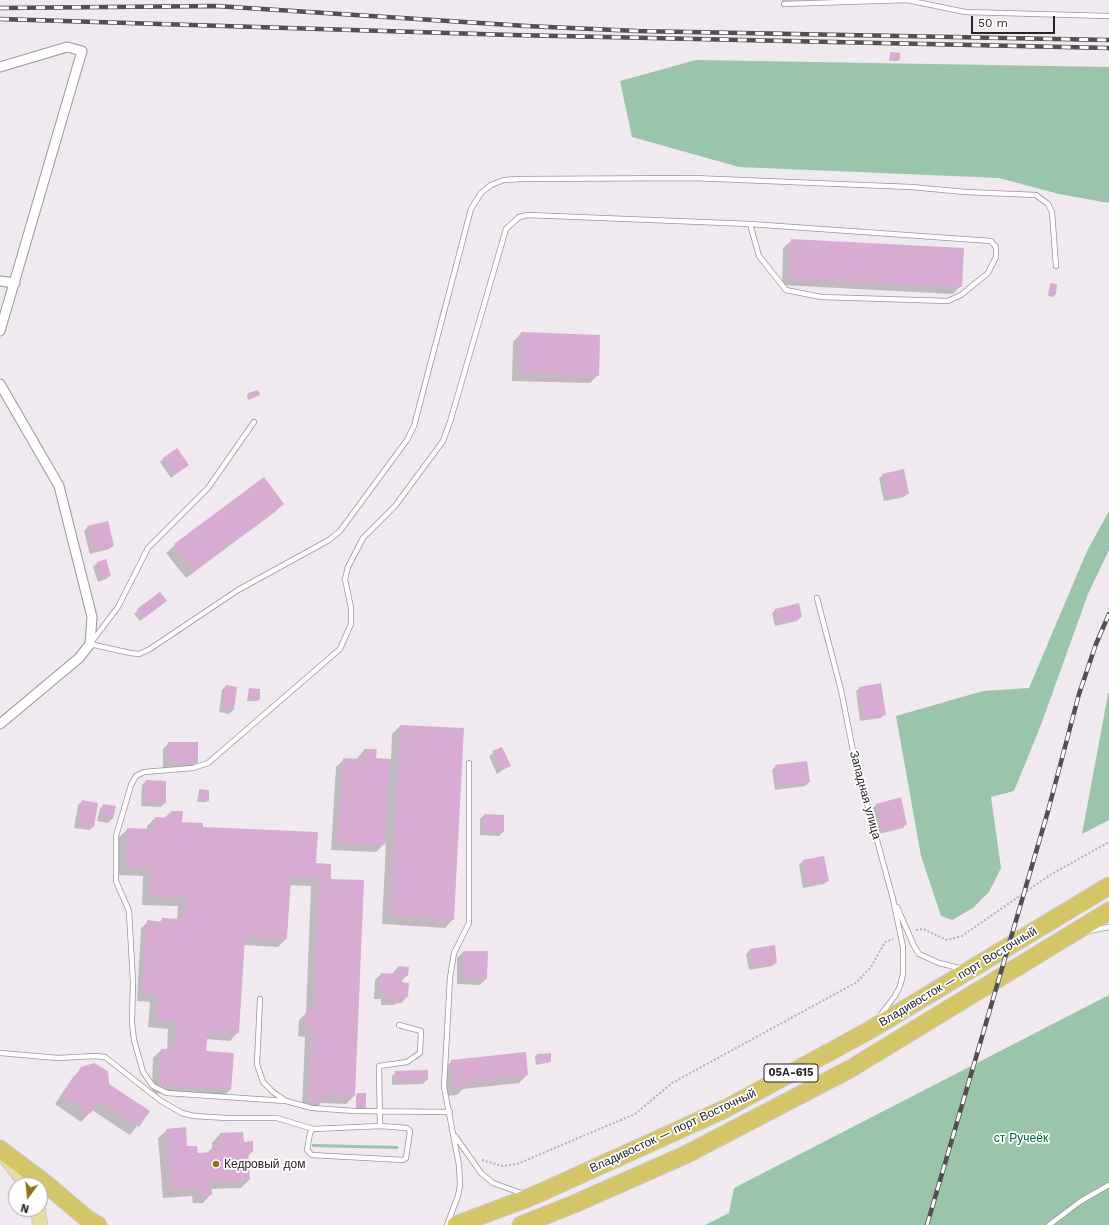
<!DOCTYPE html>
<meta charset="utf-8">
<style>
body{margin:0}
#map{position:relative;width:1109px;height:1225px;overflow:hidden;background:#f1e9f0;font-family:"Work Sans",sans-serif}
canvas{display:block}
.north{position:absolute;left:8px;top:1177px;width:40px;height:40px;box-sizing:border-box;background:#fff;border:1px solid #a9a7a9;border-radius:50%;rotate:195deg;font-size:11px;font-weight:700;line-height:16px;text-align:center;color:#272427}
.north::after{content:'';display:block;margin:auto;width:14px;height:18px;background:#927218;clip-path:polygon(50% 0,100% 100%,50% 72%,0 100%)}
.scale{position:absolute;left:971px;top:16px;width:84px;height:18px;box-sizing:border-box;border:2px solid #272427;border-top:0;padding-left:5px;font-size:12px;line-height:14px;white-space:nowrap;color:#272427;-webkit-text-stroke:3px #fff;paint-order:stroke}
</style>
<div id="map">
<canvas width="1109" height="1225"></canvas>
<div class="north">N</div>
<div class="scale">50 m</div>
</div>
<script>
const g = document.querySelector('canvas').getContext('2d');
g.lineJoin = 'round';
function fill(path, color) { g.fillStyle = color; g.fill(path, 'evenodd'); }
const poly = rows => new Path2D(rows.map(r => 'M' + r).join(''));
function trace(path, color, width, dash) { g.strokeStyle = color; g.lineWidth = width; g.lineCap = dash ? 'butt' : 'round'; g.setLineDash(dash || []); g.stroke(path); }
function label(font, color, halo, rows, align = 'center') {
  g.font = font + ' "Work Sans",sans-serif'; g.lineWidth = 3.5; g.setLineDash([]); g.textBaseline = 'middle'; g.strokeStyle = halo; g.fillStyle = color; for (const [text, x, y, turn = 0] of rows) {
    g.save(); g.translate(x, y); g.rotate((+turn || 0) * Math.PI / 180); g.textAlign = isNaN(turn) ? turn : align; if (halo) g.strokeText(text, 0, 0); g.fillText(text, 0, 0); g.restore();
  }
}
const green = poly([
 [696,60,1109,67,1109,203,1059,194,999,178,739,167,632,137,620,81],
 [1109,511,1109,550,1088,594,1041,725,1014,791,991,797,1001,868,989,892,973,908,952,920,941,916,921,856,896,716,983,691,1029,688,1087,551],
 [1109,692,1109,820,1082,834,1108,694],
 [1109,995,1109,1225,705,1225,729,1213,734,1188],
 [312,1144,397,1146,399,1147,397,1149,312,1147]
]);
const shadow = poly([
 [782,0,813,0,782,1],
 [890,54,899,60,897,61,889,61],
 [792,240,961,286,953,294,782,285,783,248],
 [1050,284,1056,285,1054,297,1048,296],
 [521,333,598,375,590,383,512,381,513,342],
 [248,394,259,395,248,400,247,396],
 [164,458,188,465,171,478,160,462],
 [883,475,908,493,904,497,884,501,879,478],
 [264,478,283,504,275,512,186,578,166,553,175,545],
 [88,527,113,546,109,549,90,554,84,531],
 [105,560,110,575,106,579,98,582,93,567,97,563],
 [162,604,140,621,134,614,138,610],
 [776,609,801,617,797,621,775,626,772,613],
 [226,686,233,710,229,714,219,712,222,690],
 [860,688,885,714,881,718,860,721,856,691],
 [249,689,259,700,257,701,247,701],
 [400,726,453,919,445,928,382,924,386,842,376,852,331,850,336,767,344,759,356,760,364,750,375,759,391,760,392,734],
 [169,743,197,763,191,769,163,769,163,749],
 [502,748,510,765,497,774,489,756],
 [776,766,809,782,805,786,775,790,772,770],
 [146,781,165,803,161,807,141,806,142,785],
 [199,790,208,800,206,802,197,802],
 [900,799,906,824,903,828,879,834,872,808,876,805],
 [82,801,93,827,89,830,74,828,78,805],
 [103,805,115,807,112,819,108,823,97,821,100,809],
 [171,812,181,823,315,864,329,880,354,1096,346,1104,321,1103,314,1110,302,1109,305,1037,298,1036,299,1020,306,1013,311,886,289,885,286,939,278,947,243,945,238,1032,230,1041,206,1039,205,1052,230,1090,222,1098,152,1093,153,1058,161,1050,167,1050,168,1029,148,1027,150,1002,137,1001,141,928,148,922,159,922,163,919,177,920,178,906,142,905,143,876,118,875,119,837,128,829,147,830,147,826,155,818,164,818],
 [484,815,503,832,499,836,480,835,480,819],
 [803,861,828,880,824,884,803,888,799,865],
 [750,950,776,963,772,966,749,970,746,954],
 [463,952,486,979,480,985,457,984,457,958],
 [398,967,407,975,401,982,407,997,401,1003,397,1003,394,1005,381,1005,381,999,374,999,375,980,381,974,392,974],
 [525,1053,527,1075,519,1083,463,1089,457,1095,446,1096,443,1069,452,1061],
 [537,1055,550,1062,536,1065,535,1056],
 [82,1068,149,1111,130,1135,92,1110,81,1122,55,1104,73,1077],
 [396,1072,427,1080,423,1084,392,1085,392,1076],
 [358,1094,365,1094,365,1108,363,1110,356,1110,356,1095],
 [167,1130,186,1147,197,1154,207,1153,212,1148,212,1143,220,1134,243,1133,243,1143,252,1152,247,1157,249,1180,241,1188,211,1189,211,1194,203,1203,193,1203,192,1196,163,1198,158,1138]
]);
const building = poly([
 [890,52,900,53,900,60,890,60],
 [791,239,964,248,962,287,789,278],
 [1050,283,1057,284,1056,295,1050,295],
 [521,332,600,335,599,376,519,373],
 [258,390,260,395,250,399,248,393],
 [177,448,189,465,175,475,163,458],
 [904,469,909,494,887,498,882,474],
 [264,477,284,504,194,571,174,544],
 [108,521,114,546,94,551,87,526],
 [106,559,111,576,102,579,97,562],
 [160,592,167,601,144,618,137,609],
 [799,603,802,617,778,623,775,609],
 [881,683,886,715,864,718,859,687],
 [226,685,237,687,234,710,222,708],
 [249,688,260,689,260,700,248,699],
 [400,725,464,728,454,920,390,916],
 [168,742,198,742,198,763,168,763],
 [502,747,511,766,501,770,492,751],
 [364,749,377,749,376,758,391,759,385,845,338,842,343,758,363,759],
 [807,761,810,782,778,787,775,765],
 [146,780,166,781,166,803,145,803],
 [199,789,209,790,209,801,199,801],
 [901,797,907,825,882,831,876,804],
 [82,800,98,803,94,827,78,824],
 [103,804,116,806,113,819,101,817],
 [171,811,183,811,182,822,203,823,203,827,318,832,316,863,331,864,331,879,364,880,355,1096,323,1095,323,1102,309,1102,312,1029,306,1028,307,1011,314,1011,319,878,291,877,287,939,245,937,239,1033,208,1031,206,1051,234,1053,231,1090,160,1085,161,1049,174,1049,176,1021,156,1019,157,996,142,995,147,920,162,922,162,918,185,919,186,898,150,897,151,868,126,867,127,828,154,829,155,817,170,818],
 [484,814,504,815,504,832,483,832],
 [824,856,829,881,807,885,803,860],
 [775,945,777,963,752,966,750,949],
 [463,951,488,951,487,979,463,979],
 [398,966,409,967,408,976,402,976,402,982,409,983,408,997,401,997,401,1000,386,999,387,993,380,993,381,973,397,974],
 [526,1052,528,1075,466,1082,467,1087,454,1088,451,1060],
 [551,1053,551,1062,537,1063,537,1054],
 [94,1063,108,1071,109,1084,150,1111,139,1127,99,1101,90,1114,62,1096,81,1067],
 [428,1070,428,1080,396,1081,395,1071],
 [357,1093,366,1093,366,1108,357,1108],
 [186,1127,187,1146,197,1146,198,1153,213,1152,213,1146,221,1145,220,1133,243,1132,244,1142,253,1141,253,1152,248,1152,250,1180,211,1181,212,1195,201,1195,200,1188,171,1190,166,1129]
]);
const path = poly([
 [916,930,923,929,947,940,962,936,1050,875,1109,842],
 [482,1160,503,1166,517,1164,635,1114,672,1083,857,982,871,967,885,942,893,939]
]);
const lane = poly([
 [784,4,907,0,965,12,1109,16],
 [254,422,208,488,148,548,118,607,90,644,130,653,139,654,150,649,238,590,329,540,340,531,407,440,414,426,471,209,481,193,491,185,504,180,520,179,693,178,911,187,965,192,1036,195,1048,204,1052,212,1056,266],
 [817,598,841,690,854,756,893,899,903,947,903,974,900,986,895,996,879,1017],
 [897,907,914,946,919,954,939,963,963,969],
 [1089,931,1109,927],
 [260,999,257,1064,263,1082,273,1092,286,1101,312,1108,355,1111,450,1112],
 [0,1053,58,1058,95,1056,105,1057,161,1101,182,1113,194,1116,227,1118,277,1118,313,1129],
 [286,1101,167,1093,153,1086,143,1072,134,1040,132,1023,133,982,129,911,116,881,116,836,131,785,136,776,144,772,193,768,208,763,340,649,351,624,351,608,345,579,348,567,363,538,395,506,443,441,450,422,506,229,519,217,528,215,750,224,991,241,996,247,996,257,988,273,961,295,948,301,821,297,786,290,759,256,750,224],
 [380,1126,313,1129,310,1133,307,1150,312,1155,403,1160,406,1158,410,1131,407,1128,380,1126,379,1066,407,1062,420,1053,421,1031,399,1025],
 [455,1136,481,1173,493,1183,524,1194],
 [447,1225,458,1196,460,1185,459,1165,444,1087,450,978,454,953,469,923,469,763],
 [1049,1225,1081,1201,1109,1185]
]);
const street = poly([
 [0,67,67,47,82,51,0,331],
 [0,281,15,283],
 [0,384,59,486,92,617,90,644,79,658,0,724]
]);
const primary = poly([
 [7,1159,27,1185],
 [38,1209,40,1225]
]);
const highway = poly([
 [0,1149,45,1183,86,1218,98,1225],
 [456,1225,533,1196,725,1109,870,1030,1109,886],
 [521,1225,574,1204,685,1155,850,1069,1109,911]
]);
const rail = poly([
 [0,8,216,6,526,26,637,31,1109,40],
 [0,19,512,35,1109,48],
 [927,1225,1048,811,1079,694,1096,644,1109,614]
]);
const markers = [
 [216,1164,4,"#927218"]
];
const shields = [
 [791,1073,54]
];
const shieldNames = [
 ["05А-615",791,1073]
];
const streetNames = [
 ["Западная улица",865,795,75],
 ["Владивосток — порт Восточный",958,977,-31],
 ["Владивосток — порт Восточный",673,1131,-25]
];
const parkNames = [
 ["ст Ручеёк",1021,1138]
];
const poiNames = [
 ["Кедровый дом",224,1164]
];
fill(green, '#9ac5ab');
fill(shadow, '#0003');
fill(building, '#d8abd3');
trace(lane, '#9b949a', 6);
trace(street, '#9b949a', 11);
trace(primary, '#cbcacb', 16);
trace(highway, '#cbcacb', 19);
trace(path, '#b4aeb3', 2, [2, 2]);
trace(lane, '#fff', 4.5);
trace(street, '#fff', 9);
trace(primary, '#e6dca5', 14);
trace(highway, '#d5c569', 17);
trace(rail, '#524e51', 4.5);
trace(rail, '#fff', 3, [9]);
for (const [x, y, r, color] of markers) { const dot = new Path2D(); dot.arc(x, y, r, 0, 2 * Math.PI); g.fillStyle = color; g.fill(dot); trace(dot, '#fff', 1.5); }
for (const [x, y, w] of shields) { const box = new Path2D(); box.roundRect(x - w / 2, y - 9, w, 18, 3); g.fillStyle = '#fff'; g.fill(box); trace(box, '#272427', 1); }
label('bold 11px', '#272427', null, shieldNames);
label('12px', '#272427', '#fff', streetNames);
label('12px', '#006740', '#fff', parkNames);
label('12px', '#272427', '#fff', poiNames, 'left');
</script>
